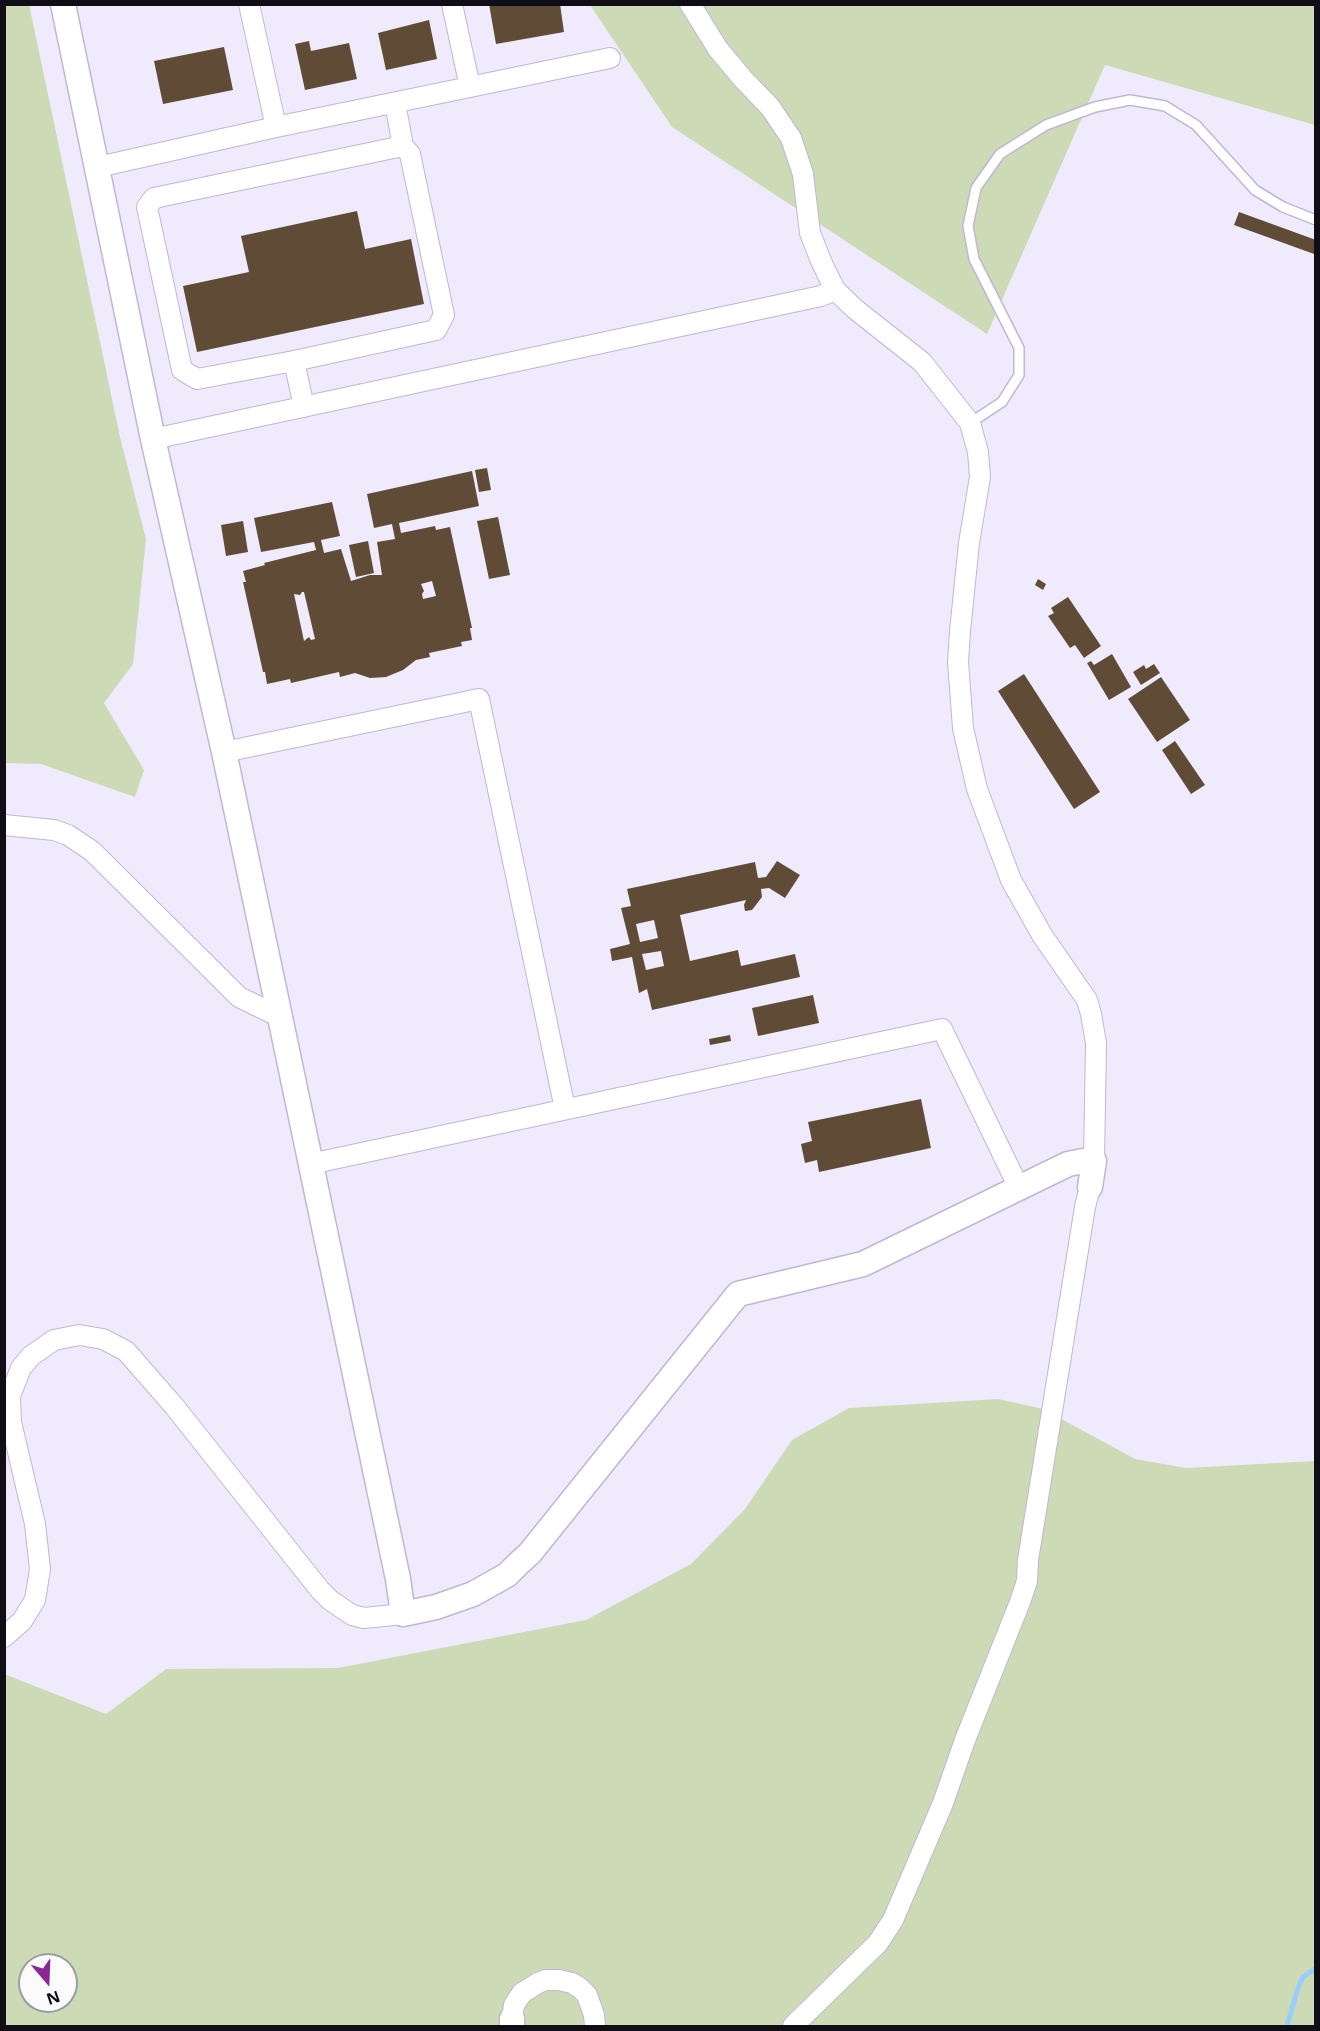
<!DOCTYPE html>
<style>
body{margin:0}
#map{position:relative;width:1320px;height:2031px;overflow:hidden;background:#f0eafd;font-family:"Noto Sans",sans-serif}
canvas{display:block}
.frame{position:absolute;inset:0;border:6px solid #110d17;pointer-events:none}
.north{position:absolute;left:18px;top:1953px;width:60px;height:60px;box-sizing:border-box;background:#fbfbfb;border:2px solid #9d9ca0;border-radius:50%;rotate:161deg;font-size:16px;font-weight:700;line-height:24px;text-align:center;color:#110d17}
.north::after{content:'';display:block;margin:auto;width:21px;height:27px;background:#892891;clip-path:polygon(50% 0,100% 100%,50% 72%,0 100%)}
</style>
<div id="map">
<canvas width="1320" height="2031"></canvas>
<div class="frame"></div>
<div class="north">N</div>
</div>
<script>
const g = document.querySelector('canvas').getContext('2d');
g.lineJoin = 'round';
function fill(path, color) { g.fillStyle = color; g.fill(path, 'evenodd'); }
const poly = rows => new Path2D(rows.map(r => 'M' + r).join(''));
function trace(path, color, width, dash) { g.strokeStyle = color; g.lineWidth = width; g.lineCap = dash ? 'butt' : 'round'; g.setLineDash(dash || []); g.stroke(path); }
const green = poly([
 [29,4,120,437,146,539,133,664,104,703,144,770,135,797,41,764,5,763,4,5],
 [590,5,1315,5,1315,125,1105,65,987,334,672,127],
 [998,1399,1043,1409,1135,1459,1186,1468,1315,1461,1315,2026,5,2026,4,1674,106,1714,166,1669,338,1668,586,1620,691,1564,745,1509,792,1440,849,1408],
 [30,1965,66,1965,66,2001,30,2001]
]);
const stream = poly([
 [1287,2026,1298,1988,1303,1977,1316,1968]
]);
const building = poly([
 [489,4,560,4,564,32,496,44],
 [429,20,437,59,386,70,378,33],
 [309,41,311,51,349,43,357,79,305,90,295,44],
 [224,47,233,90,163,104,154,61],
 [357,211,365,249,411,239,424,304,197,352,183,286,249,272,241,236],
 [1239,212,1316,240,1314,254,1234,225],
 [487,468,491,490,479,492,475,470],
 [472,471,479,506,399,523,401,533,435,526,436,530,450,527,472,628,470,628,472,640,461,642,462,646,429,653,430,657,416,660,403,670,386,677,370,678,355,673,340,677,339,672,291,683,290,679,267,684,265,672,263,672,243,582,246,582,243,571,265,565,264,563,316,550,314,542,261,552,254,518,332,502,340,536,321,540,324,553,341,549,351,581,370,575,382,575,377,542,395,539,392,524,374,528,367,494],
 [432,581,436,596,423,599,422,594,424,591,421,584],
 [302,592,304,592,315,639,311,640,309,637,304,641,294,594,300,595],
 [498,517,510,575,489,579,477,521],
 [243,521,248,552,226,556,221,525],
 [368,541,374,573,356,577,349,545],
 [1038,579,1046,584,1043,590,1035,585],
 [1068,597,1101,646,1084,658,1075,645,1070,648,1048,616,1054,613,1051,608],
 [1112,654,1131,687,1109,700,1087,663,1091,661,1094,665],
 [1154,664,1160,673,1141,685,1133,672,1144,665,1146,669],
 [1024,674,1100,792,1074,809,998,691],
 [1161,677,1190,720,1157,742,1128,699],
 [1175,741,1205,785,1191,794,1162,750],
 [777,861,800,875,785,898,769,888,761,889,762,897,752,910,745,911,744,905,746,900,680,915,690,961,738,950,741,966,795,954,800,977,652,1010,647,989,639,993,632,957,612,961,610,949,630,944,621,908,631,906,627,889,755,862,758,878,766,877],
 [654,920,658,938,640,942,636,924],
 [661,951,664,966,646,970,642,954],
 [813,995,819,1023,758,1036,752,1008],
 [730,1035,731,1041,710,1045,709,1039],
 [921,1099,931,1148,819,1172,817,1160,805,1163,801,1144,812,1141,808,1122]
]);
const service = poly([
 [970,423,1002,402,1019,375,1019,348,974,259,968,226,976,188,1000,154,1046,125,1095,107,1130,100,1165,106,1196,125,1255,190,1283,207,1316,220]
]);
const minor = poly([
 [249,4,276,127],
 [452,4,470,87],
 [690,4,718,49,743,79,770,107,791,138,803,174,810,233,821,261,835,290,855,309,922,362,970,423,978,452,980,477,969,543,960,631,958,662,963,728,977,789,1011,880,1042,935,1087,1000,1091,1014,1096,1043,1094,1161],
 [98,167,276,127,610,58],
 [294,361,436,330,444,315,410,154,403,146],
 [304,407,294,361,197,379,182,370,147,207,154,198,403,146,395,103],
 [153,439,821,296,835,290],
 [224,752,479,699,565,1109],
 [4,825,54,830,68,835,92,851,239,997,280,1017],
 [310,1164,942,1029,1019,1188],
 [4,1637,22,1621,35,1600,40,1569,35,1524,11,1422,10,1396,21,1368,31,1356,54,1340,79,1335,103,1339,126,1351,174,1406,320,1590,330,1600,352,1615,364,1618,403,1614],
 [512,2019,514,2005,522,1993,538,1983,545,1980,559,1980,572,1983,580,1988,587,1995,594,2015,595,2026],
 [793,2026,878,1943,893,1920,943,1803,965,1740,1020,1602,1027,1581,1028,1560,1085,1207,1090,1187]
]);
const tertiary = poly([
 [63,4,153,439,224,752,280,1017,398,1579,403,1614,436,1607,473,1594,507,1575,518,1564,530,1553,738,1294,863,1264,1068,1164,1083,1161,1094,1161,1090,1187],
 [512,2019,512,2026]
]);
fill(green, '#ccdbb6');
trace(stream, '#99cdfa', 5);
fill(building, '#604c36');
trace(service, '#c1b6d4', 12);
trace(minor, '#c1b6d4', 22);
trace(tertiary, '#c1b6d4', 27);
trace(service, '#fff', 9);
trace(minor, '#fff', 20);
trace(tertiary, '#fff', 24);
</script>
